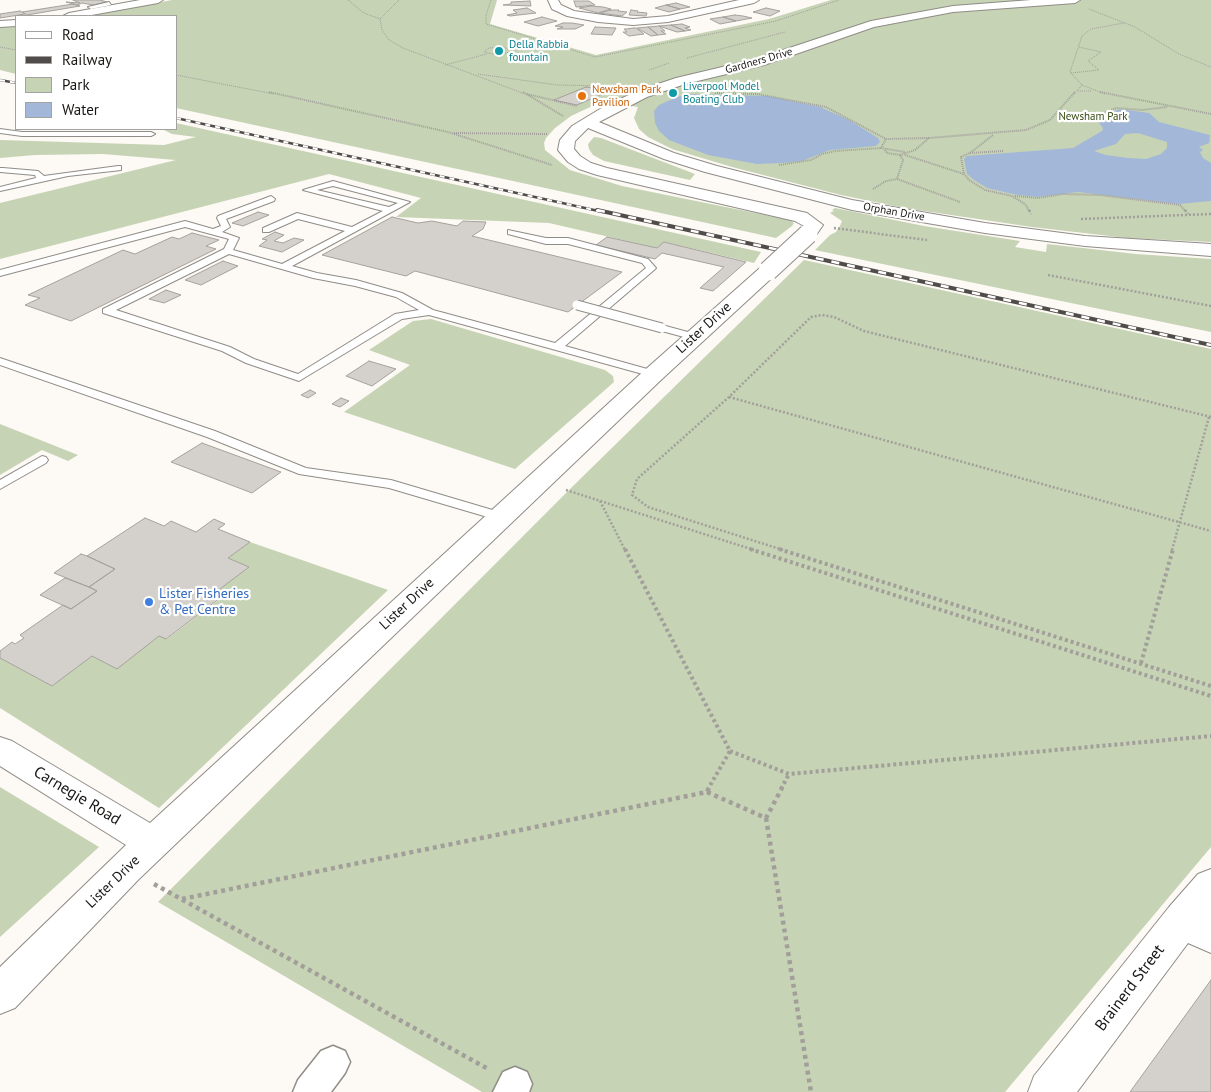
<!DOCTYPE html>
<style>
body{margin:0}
#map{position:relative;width:1211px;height:1092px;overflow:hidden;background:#fdf9f4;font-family:"PT Sans",sans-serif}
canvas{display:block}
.legend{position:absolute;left:15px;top:15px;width:162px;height:115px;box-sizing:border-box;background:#fff;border:1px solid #a3a2a1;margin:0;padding:6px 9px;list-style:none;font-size:15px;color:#181614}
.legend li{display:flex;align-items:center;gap:10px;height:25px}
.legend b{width:25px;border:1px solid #a3a2a1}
</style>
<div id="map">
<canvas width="1211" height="1092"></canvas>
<ul class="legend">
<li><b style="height:6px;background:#fff"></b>Road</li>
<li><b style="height:6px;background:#4f4c4a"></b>Railway</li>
<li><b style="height:14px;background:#c6d3b4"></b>Park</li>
<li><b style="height:14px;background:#a3b8d8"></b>Water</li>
</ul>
</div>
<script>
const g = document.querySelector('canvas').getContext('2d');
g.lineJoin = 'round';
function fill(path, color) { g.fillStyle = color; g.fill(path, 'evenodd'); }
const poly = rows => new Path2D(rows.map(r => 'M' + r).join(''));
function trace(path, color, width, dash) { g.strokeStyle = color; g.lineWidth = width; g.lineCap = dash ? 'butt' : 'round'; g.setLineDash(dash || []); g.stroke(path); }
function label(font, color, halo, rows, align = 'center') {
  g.font = font + ' "PT Sans",sans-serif'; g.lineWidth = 4.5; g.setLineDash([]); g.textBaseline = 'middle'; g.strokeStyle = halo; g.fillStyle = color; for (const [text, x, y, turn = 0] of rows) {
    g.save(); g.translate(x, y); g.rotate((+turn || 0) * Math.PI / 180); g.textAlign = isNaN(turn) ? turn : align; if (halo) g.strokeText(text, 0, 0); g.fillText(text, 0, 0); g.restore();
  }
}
const green = poly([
 [172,0,497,0,490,24,596,55,769,19,831,0,1211,0,1211,242,1127,238,1032,227,904,208,841,195,732,167,672,149,648,137,639,129,634,118,638,107,603,101,571,116,555,128,546,138,544,143,545,150,570,170,622,186,790,220,794,223,792,226,776,238,176,108,176,16,89,16],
 [16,26,16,74,0,70,0,27],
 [176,123,761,252,754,263,665,242,657,248,549,223,396,217,421,198,329,174,0,259,0,203,176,160,103,154,35,155,0,158,0,140,164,145,196,137,172,134,162,129,176,129],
 [594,137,601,138,695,174,690,180,604,161,593,155,589,149,588,144],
 [835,208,924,226,1020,241,1015,247,1046,252,1047,244,1136,254,1211,259,1211,332,815,250,830,235,836,232,840,226,842,221,830,213,834,211,832,210],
 [804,260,1211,349,1211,847,1005,1092,482,1092,158,902,572,487],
 [431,319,605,370,613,376,614,382,515,469,344,412,410,365,369,350,413,321],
 [0,424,78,455,68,461,42,450,0,475],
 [250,542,388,590,159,808,0,708,0,658,52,686,92,656,117,668,159,636,167,639,220,599,212,595,249,567,228,558],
 [0,787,99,847,0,937]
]);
const water = poly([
 [691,94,768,96,820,107,849,120,878,138,880,142,876,146,830,150,802,161,783,163,757,164,708,155,669,140,659,131,655,123,654,111,659,105,677,97],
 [1121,109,1149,113,1159,122,1210,135,1209,143,1199,147,1203,150,1200,152,1203,158,1211,163,1211,201,1178,204,1078,192,1038,197,1017,195,987,188,974,180,967,174,964,159,967,156,1073,148,1102,131,1103,128,1097,120,1113,111],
 [1138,133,1167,142,1167,148,1161,154,1146,159,1128,158,1106,155,1094,151,1116,144,1125,134]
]);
const building = poly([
 [73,0,100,0,107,2,93,5,82,3,77,5,66,2,80,3,73,0],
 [530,1,531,6,503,5,511,4,511,2,530,1],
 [574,1,589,1,595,5,576,7,574,1],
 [676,3,690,7,680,9,666,5,676,3],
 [73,4,80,6,27,15,22,12,73,4],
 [666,5,680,9,669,12,655,8,666,5],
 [591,6,603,7,611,9,598,13,579,8,591,6],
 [527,8,536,13,510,16,507,15,517,13,513,10,527,8],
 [766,8,780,11,770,16,753,12,766,8],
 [611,10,619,10,618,11,627,12,622,16,599,13,611,10],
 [631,10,638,11,637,12,647,13,646,16,629,15,631,10],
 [20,11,25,14,0,18,0,14,20,11],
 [735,15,743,16,752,18,736,21,723,17,735,15],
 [542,17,557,21,538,26,524,22,542,17],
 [723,17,736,21,720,24,710,19,723,17],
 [563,23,572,23,584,25,575,29,557,29,563,27,555,26,563,23],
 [682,24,690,27,685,28,691,30,685,31,671,25,682,24],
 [671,25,685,31,677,32,659,26,671,25],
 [659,26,665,31,661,31,666,34,658,35,648,27,659,26],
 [595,27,616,28,612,35,591,34,595,27],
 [648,27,658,35,651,36,637,28,648,27],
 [634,28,636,28,644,34,629,36,623,32,627,32,624,29,626,29,634,28],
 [586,87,609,91,577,105,554,100,586,87],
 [258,212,269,215,243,226,232,223,258,212],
 [392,217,418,223,432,221,457,226,463,221,486,222,483,229,472,236,622,272,568,312,415,271,406,276,322,255,392,217],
 [275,232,284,235,274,241,283,243,294,238,304,240,282,252,259,246,267,240,262,239,275,232],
 [192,233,219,240,206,246,216,249,71,321,25,305,40,298,28,295,123,250,135,254,172,237,179,239,192,233],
 [607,237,657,248,664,242,746,262,713,291,700,288,724,267,662,253,655,259,596,245,607,237],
 [223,261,238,266,201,285,185,280,223,261],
 [166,290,181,295,164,303,149,299,166,290],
 [369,361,396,369,372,386,346,376,369,361],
 [310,390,316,393,308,398,301,395,310,390],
 [341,398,349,401,340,407,332,404,341,398],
 [202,443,281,472,252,493,171,462,202,443],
 [145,518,164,526,171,521,196,532,214,519,225,524,218,529,250,542,228,558,249,567,212,595,220,598,166,639,159,636,117,669,92,656,52,686,0,658,0,651,12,642,15,644,24,638,20,635,63,605,71,609,97,591,89,587,115,569,87,556,145,518],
 [81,554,87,556,115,569,89,587,54,573,81,554],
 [65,578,89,587,97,591,71,609,40,595,65,578],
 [1211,980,1211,1092,1130,1092,1211,980]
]);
const pathFar4 = poly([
 [348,0,364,13,380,19,382,30,389,40,403,48,525,94],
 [491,0,486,15,486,24,595,57,776,21,839,0],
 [1089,9,1135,27,1179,54,1211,67],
 [380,19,399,0],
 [0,47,16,50],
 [503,47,513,51,498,55,484,52,489,48,503,47],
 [687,58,785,32],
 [445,65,487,54],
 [649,70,669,63],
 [1071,73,1099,70,1088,61,1101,52,1079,47],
 [478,74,557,85,610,86],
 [176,75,274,94],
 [1082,85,1070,72,1082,36,1091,29,1124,23],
 [1078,91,1092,91],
 [715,93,745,94],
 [1074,94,1082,85,1105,94]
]);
const pathFar3 = poly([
 [269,92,448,132,552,165],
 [523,92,563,116],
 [1100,92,1211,114],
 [715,93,757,94,826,107,886,139,929,138],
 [527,94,577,106],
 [1058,112,1088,115,1101,114,1116,108,1142,110,1167,107],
 [454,133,547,134],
 [886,139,881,148,905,152],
 [885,150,887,153,900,155],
 [1003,151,970,153,961,157,964,174,969,180,985,190,1012,196,1025,204,1030,212],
 [970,153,993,135],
 [905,155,964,174],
 [779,165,811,160,822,154,835,151,881,148],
 [897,179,960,202],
 [873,189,886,181,897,179,903,160,900,155,915,150,929,138,1026,130,1050,120,1075,92],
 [1015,196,1038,198,1063,194,1100,195,1180,205,1186,212]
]);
const pathFar2 = poly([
 [1029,210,1031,214],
 [1185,210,1188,214],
 [1081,219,1211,214],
 [834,228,927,240],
 [1048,275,1211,306],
 [729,397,1211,531],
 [566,490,754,550],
 [600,501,625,550],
 [783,550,648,507,632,495,637,479,729,397,811,317,822,315,834,317,864,331,1211,417],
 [1172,550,1209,417]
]);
const pathFar1 = poly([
 [625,549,730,751,708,789],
 [750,549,1211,696],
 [779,549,1211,686],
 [1141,663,1173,549],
 [730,751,789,774,1211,736],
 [781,789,789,774]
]);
const path = poly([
 [707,792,766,818,782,788],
 [766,818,811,1092],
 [154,884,490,1070],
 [182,899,707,792,709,788]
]);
const service = poly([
 [109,2,111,5,91,9,88,7,109,2],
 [0,129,22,132,151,132,155,134,151,136,22,136,0,133,0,129],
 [118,166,121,166,121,170,68,176,0,191,0,187,36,178,35,175,0,172,0,168,3,168,38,171,44,176,118,166],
 [333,181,410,202,292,266,317,273,356,280,402,293,433,310,555,343,646,268,642,263,568,244,546,244,508,234,508,230,546,238,568,238,648,259,656,268,654,270,565,346,658,372,660,374,658,376,650,376,429,315,402,319,299,381,246,363,222,351,103,313,103,309,224,249,229,239,185,227,0,276,0,270,185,221,213,229,221,226,217,218,218,216,271,196,275,199,274,201,226,219,230,227,222,232,239,238,233,250,282,264,345,231,298,219,269,232,263,232,263,228,297,213,352,227,383,211,303,190,333,181],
 [333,186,398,203,389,207,317,190,333,186],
 [229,254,313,278,355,286,396,297,419,310,395,314,298,374,254,359,230,347,116,310,229,254],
 [662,325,699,335,700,337,695,340,658,330,657,328,658,326,662,325],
 [0,358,215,431,306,468,391,480,506,514,508,517,501,521,389,488,299,474,207,437,0,365,0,358],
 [42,456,46,457,48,460,46,463,0,489,0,480,42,456]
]);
const pedestrian = poly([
 [333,1046,345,1051,350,1062,345,1073,331,1092,293,1092,298,1080,321,1051,333,1046],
 [515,1067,527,1072,532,1084,529,1092,493,1092,503,1072,515,1067]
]);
const minor = poly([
 [140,0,163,0,158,3,86,16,63,16,69,13,140,0],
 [548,0,558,0,561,5,574,11,633,19,668,16,739,0,759,0,754,3,668,22,633,25,598,22,567,16,552,9,548,0],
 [1031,0,1080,0,1075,3,953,12,874,27,764,65,685,84,647,97,599,122,674,153,717,166,852,200,985,223,1085,236,1211,244,1211,256,1085,246,985,233,852,210,705,172,664,159,588,128,575,141,574,149,580,156,591,163,607,168,807,213,823,225,814,238,808,239,802,238,799,234,804,226,795,221,597,175,579,169,568,162,558,150,560,140,572,126,600,109,637,91,676,78,756,59,871,21,953,6,1031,0],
 [16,20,16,26,0,27,0,21,16,20],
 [768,265,775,267,778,271,775,275,662,379,139,879,15,1008,0,1014,0,967,126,845,0,766,0,737,12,741,150,823,646,369,761,267,768,265],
 [1211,869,1211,953,1188,943,1077,1092,1028,1092,1034,1076,1169,907,1198,874,1211,869]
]);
const railFar1 = poly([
 [0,80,16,83],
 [176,118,603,212]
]);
const rail = poly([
 [597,210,1211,345]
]);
const serviceBridge = poly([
 [577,305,662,328]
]);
const minorBridge = poly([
 [768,271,808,234]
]);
const markers = [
 [499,51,5,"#0f9aa8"],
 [673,93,5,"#0f9aa8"],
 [582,96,5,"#e8710a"],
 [149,602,5,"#3f7fe0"]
];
const farCulturenames = [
 ["Della Rabbia",509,45],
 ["fountain",509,58],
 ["Liverpool Model",683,87],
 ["Boating Club",683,100]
];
const farStreetnames = [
 ["Gardners Drive",759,61,-16],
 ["Orphan Drive",894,212,10]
];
const farFoodnames = [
 ["Newsham Park",592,90],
 ["Pavilion",592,103]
];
const farParknames = [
 ["Newsham Park",1093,117]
];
const streetNames = [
 ["Lister Drive",704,328,-42],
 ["Lister Drive",407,604,-43],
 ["Lister Drive",113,882,-44]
];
const shopNames = [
 ["Lister Fisheries",159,594],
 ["& Pet Centre",159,610]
];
const nearStreetnames = [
 ["Carnegie Road",77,796,31],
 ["Brainerd Street",1130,988,-53]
];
fill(green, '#c6d3b4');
fill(water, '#a3b8d8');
fill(building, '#d4d0cb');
trace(building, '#a5a19c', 1);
trace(service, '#908c87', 2);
trace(pedestrian, '#908c87', 3);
trace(minor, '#908c87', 2);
trace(pathFar4, '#a29f9b', 1, [1, 1]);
trace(pathFar3, '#a29f9b', 2, [1, 1]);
trace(pathFar2, '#a29f9b', 2.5, [2, 2]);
trace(pathFar1, '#a29f9b', 4, [3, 3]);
trace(path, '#a29f9b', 4.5, [4, 4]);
fill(service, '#fff');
fill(pedestrian, '#fff');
fill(minor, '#fff');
trace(railFar1, '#4f4c4a', 2.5);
trace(rail, '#4f4c4a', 4);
trace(railFar1, '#fff', 2, [5]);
trace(rail, '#fff', 2.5, [8]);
trace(serviceBridge, '#908c87', 11, []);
trace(minorBridge, '#908c87', 21, []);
trace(serviceBridge, '#fff', 9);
trace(minorBridge, '#fff', 19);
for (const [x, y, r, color] of markers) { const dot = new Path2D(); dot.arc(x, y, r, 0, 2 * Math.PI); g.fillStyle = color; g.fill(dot); trace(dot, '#fff', 2); }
label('11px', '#0d838f', '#fff', farCulturenames, 'left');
label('11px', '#181614', '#fff', farStreetnames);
label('11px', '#c56008', '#fff', farFoodnames, 'left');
label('11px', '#364913', '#fff', farParknames);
label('14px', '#181614', '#fff', streetNames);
label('14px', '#366cbe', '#fff', shopNames, 'left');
label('16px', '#181614', '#fff', nearStreetnames);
</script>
